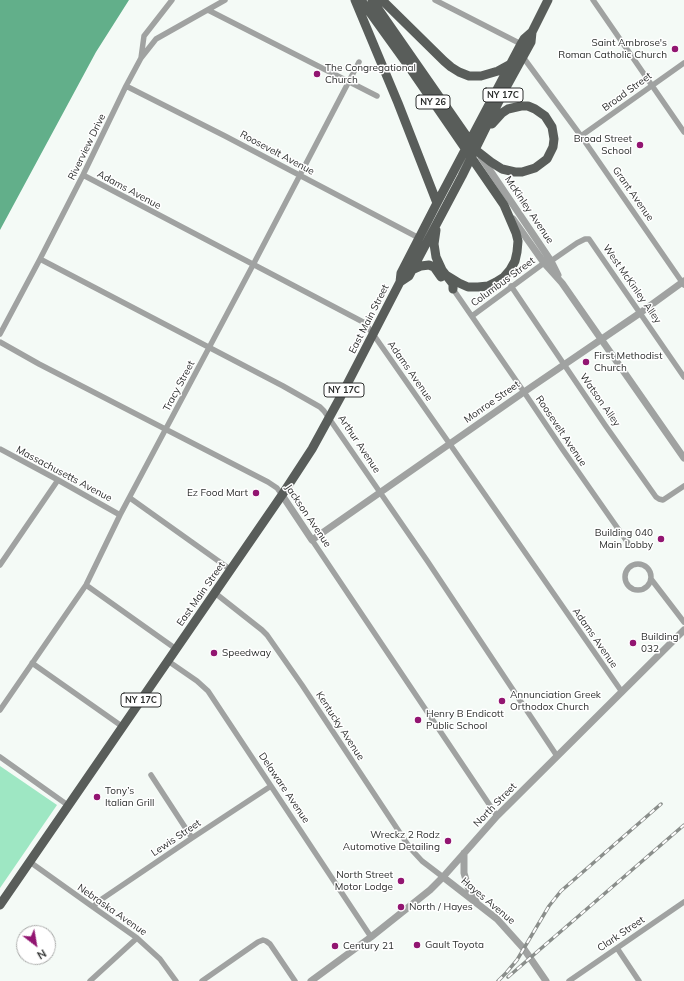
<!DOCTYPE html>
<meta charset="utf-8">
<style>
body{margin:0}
#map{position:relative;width:684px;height:981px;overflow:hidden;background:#f4faf6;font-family:Mulish,sans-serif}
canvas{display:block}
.north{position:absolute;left:16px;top:925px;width:40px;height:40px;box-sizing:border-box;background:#fff;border:1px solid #abacab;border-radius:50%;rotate:149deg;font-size:11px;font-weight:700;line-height:16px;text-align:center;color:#2d2f2e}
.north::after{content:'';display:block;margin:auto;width:14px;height:18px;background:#921571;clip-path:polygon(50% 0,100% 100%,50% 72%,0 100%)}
</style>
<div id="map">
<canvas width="684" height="981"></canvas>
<div class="north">N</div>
</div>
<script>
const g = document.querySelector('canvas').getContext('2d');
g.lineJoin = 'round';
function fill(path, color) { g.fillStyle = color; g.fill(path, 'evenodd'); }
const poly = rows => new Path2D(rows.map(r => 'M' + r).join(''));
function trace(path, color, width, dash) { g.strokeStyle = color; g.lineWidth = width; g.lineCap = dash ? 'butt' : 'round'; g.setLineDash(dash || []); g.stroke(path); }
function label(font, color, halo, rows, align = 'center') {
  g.font = font + ' Mulish,sans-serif'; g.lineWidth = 3; g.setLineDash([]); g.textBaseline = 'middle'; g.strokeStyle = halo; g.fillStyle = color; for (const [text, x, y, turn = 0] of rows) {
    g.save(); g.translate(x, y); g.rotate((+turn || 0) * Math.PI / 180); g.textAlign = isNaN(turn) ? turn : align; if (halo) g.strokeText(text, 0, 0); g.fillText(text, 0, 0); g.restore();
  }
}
const green = poly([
 [0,766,57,805,0,888]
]);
const water = poly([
 [0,0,129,0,96,52,0,230]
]);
const minor = poly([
 [435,0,521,44],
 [593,0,684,132],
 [208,10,377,96],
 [523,57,581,136,684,285],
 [141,58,144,36,172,0],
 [126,86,225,136,419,238],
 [581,136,684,63],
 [83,175,363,322,367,326,373,334,447,440,622,692],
 [40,259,283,386,320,407,324,411,428,562,557,756],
 [551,261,577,243,585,239,589,239,684,377],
 [511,286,605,425,656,497,659,499,663,500,684,486],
 [453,289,524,392,563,450,628,543],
 [472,316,544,263],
 [0,334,40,259,83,175,126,86,141,58,156,39,225,0],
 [0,342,39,364,268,482,277,488,282,495],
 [0,449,58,480,120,515],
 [130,498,231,570],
 [312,540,497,816],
 '625 577a13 13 0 1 1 26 0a13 13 0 1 1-26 0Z',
 [0,565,58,480],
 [651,579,684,622],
 [86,585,176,649],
 [215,593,262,630,267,635,302,685,404,839,410,848,422,861,443,877],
 [168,661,197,681,208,691,371,937],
 [32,663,123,727],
 [0,710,86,585,120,515,253,265,359,62],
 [0,757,69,806],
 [151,775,192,838],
 [30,862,93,907,137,938,160,959,176,981],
 [93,907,99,901,192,838,271,786],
 [617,948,639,981],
 [90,981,137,938],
 [202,981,258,942,263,940,266,941,270,944,295,981],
 [569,981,684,902]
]);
const tertiary = poly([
 [481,157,551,261,558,275],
 [513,219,544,263,562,283,684,458],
 [282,495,312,540,524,392,640,313,684,281],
 [464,853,464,873,468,887,476,901],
 [443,877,497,919,524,949,546,981],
 [311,981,371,937,430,890,443,877,497,816,684,630]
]);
const primary = poly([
 [355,0,398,103,437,203],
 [361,0,405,61,504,205,516,233,518,241,517,252,515,261,510,270,504,277,496,282,488,286,478,287,468,287,459,283,446,275],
 [372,0,477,151,491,162,502,169,515,172,522,172,535,168,547,159,553,147,554,139,552,127,545,116,535,109,528,106,521,106,508,109,502,113,492,124],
 [382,0,444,61,451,67,459,72,469,76,481,76,498,71,509,65],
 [436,230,434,244,436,257,442,270,453,284,453,289],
 [412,270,421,266,429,265,434,267,441,277],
 [400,282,401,273,437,203,521,44,524,39,532,32,548,0],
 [0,905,282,495,312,449,341,396,400,282,409,276,462,176,504,91,531,42,532,32]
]);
const rail = poly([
 [508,977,684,825],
 [498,981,506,973,517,960,549,906,561,891,661,804]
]);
const markers = [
 [675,49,4,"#921571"],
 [317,74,4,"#921571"],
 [640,145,4,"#921571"],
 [586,362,4,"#921571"],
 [256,493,4,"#921571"],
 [661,539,4,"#921571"],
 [633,643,4,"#921571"],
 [214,653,4,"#921571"],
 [502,701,4,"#921571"],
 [418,720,4,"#921571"],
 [97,797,4,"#921571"],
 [448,841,4,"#921571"],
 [401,881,4,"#921571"],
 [401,907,4,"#921571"],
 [417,945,4,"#921571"],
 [335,946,4,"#921571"]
];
const shields = [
 [503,95,40],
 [433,102,34],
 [344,390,40],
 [141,700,40]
];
const shieldNames = [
 ["NY 17C",503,95],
 ["NY 26",433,102],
 ["NY 17C",344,390],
 ["NY 17C",141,700]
];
const poiNames = [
 ["Saint Ambrose's",667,43,"right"],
 ["Roman Catholic Church",667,55,"right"],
 ["The Congregational",325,68],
 ["Church",325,80],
 ["Broad Street",632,139,"right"],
 ["School",632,151,"right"],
 ["First Methodist",594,356],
 ["Church",594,368],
 ["Ez Food Mart",248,493,"right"],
 ["Building 040",653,533,"right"],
 ["Main Lobby",653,545,"right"],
 ["Building",641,637],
 ["032",641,649],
 ["Speedway",222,653],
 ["Annunciation Greek",510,695],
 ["Orthodox Church",510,707],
 ["Henry B Endicott",426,714],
 ["Public School",426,726],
 ["Tony’s",105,791],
 ["Italian Grill",105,803],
 ["Wreckz 2 Rodz",440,835,"right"],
 ["Automotive Detailing",440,847,"right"],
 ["North Street",393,875,"right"],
 ["Motor Lodge",393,887,"right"],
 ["North / Hayes",409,907],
 ["Gault Toyota",425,945],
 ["Century 21",343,946]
];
const streetNames = [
 ["Broad Street",627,92,-36],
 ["Riverview Drive",87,147,-64],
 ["Roosevelt Avenue",277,153,28],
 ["Adams Avenue",129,190,28],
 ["Grant Avenue",633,194,55],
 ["McKinley Avenue",529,210,56],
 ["Columbus Street",503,282,-36],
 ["West McKinley Alley",632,284,55],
 ["East Main Street",369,319,-63],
 ["Adams Avenue",410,371,55],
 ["Tracy Street",179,386,-62],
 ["Watson Alley",600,400,55],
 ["Monroe Street",492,402,-35],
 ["Roosevelt Avenue",561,431,56],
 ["Arthur Avenue",359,444,56],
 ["Massachusetts Avenue",64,474,28],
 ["Jackson Avenue",308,516,56],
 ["East Main Street",201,594,-55],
 ["Adams Avenue",595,638,55],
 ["Kentucky Avenue",340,726,57],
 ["Delaware Avenue",284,788,56],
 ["North Street",495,805,-46],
 ["Lewis Street",176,838,-34],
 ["Hayes Avenue",488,901,40],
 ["Nebraska Avenue",112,910,35],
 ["Clark Street",621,934,-34]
];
fill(green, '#9ee7c3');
fill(water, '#62af8a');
trace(minor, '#a0a2a1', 5.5);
trace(tertiary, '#a0a2a1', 7);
trace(primary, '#595d5a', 9);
trace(rail, '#8a8e8b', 3.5);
trace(rail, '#fff', 2, [6]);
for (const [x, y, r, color] of markers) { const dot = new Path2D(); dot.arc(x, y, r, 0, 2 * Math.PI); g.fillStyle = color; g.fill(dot); trace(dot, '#fff', 1.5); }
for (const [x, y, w] of shields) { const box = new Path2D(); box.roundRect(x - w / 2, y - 7, w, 14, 3); g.fillStyle = '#fff'; g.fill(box); trace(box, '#2d2f2e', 1); }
label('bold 9px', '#2d2f2e', null, shieldNames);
label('10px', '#2d2f2e', '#fff', poiNames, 'left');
label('10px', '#2d2f2e', '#fff', streetNames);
</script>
